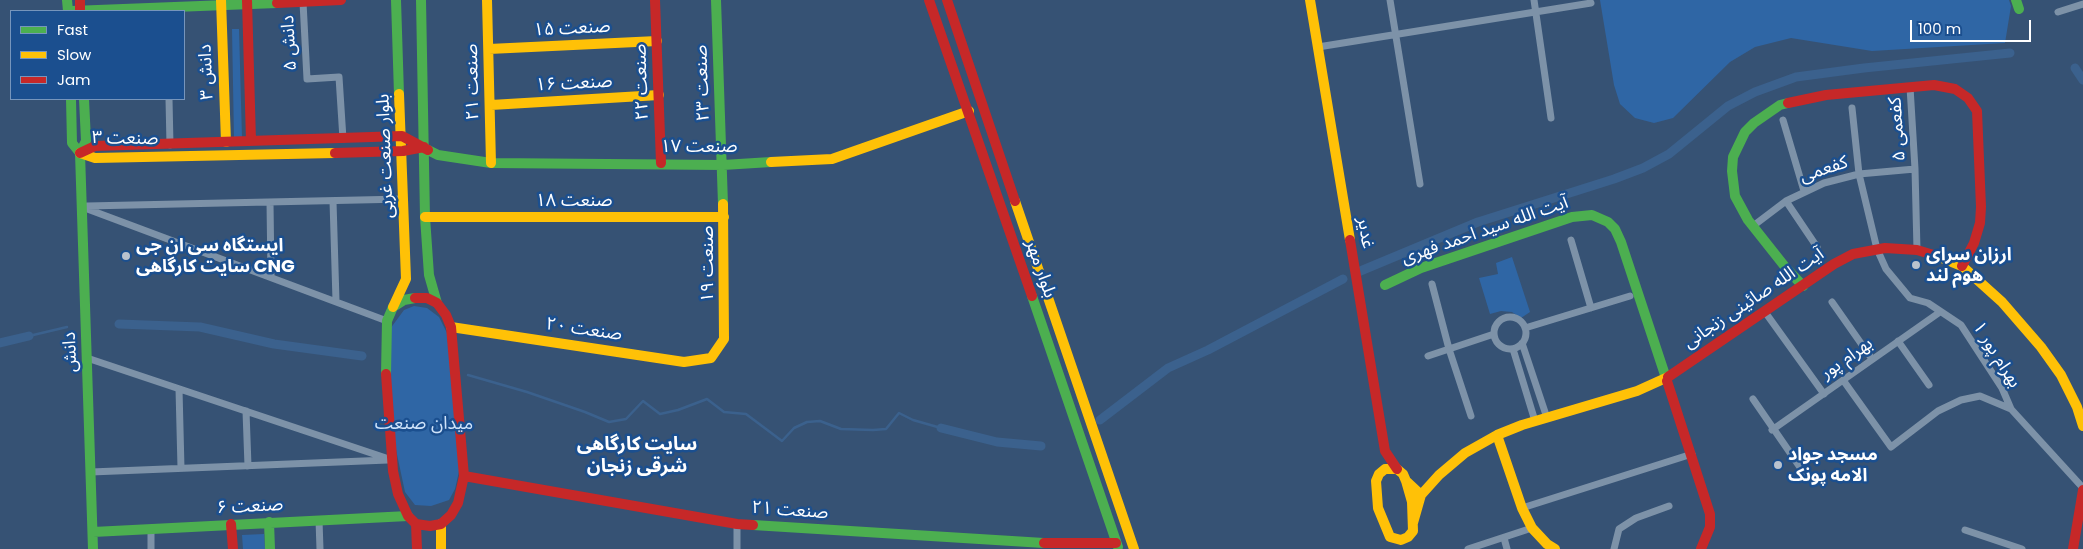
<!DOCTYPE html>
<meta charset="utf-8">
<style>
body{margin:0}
#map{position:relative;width:2083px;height:549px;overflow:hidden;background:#365274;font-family:Poppins,sans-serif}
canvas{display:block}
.legend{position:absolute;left:10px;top:10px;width:175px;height:90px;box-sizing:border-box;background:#1b4f8f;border:1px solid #7695bc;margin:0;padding:6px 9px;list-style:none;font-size:15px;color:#fff}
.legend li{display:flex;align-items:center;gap:10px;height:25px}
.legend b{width:25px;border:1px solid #7695bc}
.scale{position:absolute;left:1910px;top:20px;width:121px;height:22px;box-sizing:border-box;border:2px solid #fff;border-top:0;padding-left:6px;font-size:15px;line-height:18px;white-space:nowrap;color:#fff;-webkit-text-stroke:4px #1b4f8f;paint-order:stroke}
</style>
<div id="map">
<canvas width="2083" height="549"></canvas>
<ul class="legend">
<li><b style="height:6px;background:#4caf50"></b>Fast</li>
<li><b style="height:6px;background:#ffc107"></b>Slow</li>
<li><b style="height:6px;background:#c62828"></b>Jam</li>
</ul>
<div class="scale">100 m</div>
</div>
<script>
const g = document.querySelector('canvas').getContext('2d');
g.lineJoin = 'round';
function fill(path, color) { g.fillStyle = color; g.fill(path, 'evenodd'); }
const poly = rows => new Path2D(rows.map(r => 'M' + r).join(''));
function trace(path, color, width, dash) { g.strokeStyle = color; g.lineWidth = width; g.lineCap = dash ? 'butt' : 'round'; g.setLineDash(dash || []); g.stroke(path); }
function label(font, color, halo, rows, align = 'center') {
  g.font = font + ' Poppins,"Noto Sans Arabic",sans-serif'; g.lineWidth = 5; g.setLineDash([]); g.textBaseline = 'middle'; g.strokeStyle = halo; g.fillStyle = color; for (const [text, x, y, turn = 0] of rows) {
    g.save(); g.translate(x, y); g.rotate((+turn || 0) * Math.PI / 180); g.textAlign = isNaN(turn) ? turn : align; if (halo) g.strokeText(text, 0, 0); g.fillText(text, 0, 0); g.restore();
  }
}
const green = poly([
 [1600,0,2009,0,2011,6,2005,43,1872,51,1791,38,1755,47,1730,62,1673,118,1654,123,1635,118,1620,104,1614,85],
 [232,29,239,29,242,138,234,138],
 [1512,257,1530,312,1521,318,1512,312,1501,311,1490,314,1479,278,1498,274,1496,263],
 [414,306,427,308,439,317,447,333,460,467,455,489,449,500,431,506,415,505,405,492,395,445,390,381,390,329,404,310],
 [264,534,265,549,243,549,242,535]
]);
const stream = poly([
 [29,336,67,327],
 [468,375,527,392,585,412,609,422,626,419,643,401,660,414,678,410,707,399,724,412,746,414,782,441,794,428,807,422,820,421,841,429,873,430,886,429,899,413,913,420,941,428]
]);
const canal = poly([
 [2075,68,2083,80],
 [1358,272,1478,222,1614,179,1643,168,1669,154,1728,106,1755,92,1796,77,1864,68,2010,53],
 [119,324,200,327,274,344,362,356],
 [0,343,29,336],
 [1100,420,1168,368,1208,350,1343,279],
 [941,428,997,442,1041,446]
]);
const street = poly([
 [1390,0,1420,184],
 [1534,0,1551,118],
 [303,2,307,79,339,77,343,139],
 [2058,12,2083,4],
 [1318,47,1591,3],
 [1910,87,1915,169,1917,250],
 [169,99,170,145],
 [1852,108,1859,174,1877,249,1886,269,1910,298,1928,303,1961,325,2002,388,2011,409,2083,488],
 [1783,120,1804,191],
 [333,201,336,301],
 [1786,201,1817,247],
 [270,202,271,277],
 [87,206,404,199],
 [82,207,387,321],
 [1753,226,1786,201,1824,183,1859,174,1915,169],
 [1571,240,1591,308],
 [1432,284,1449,349,1471,416],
 [1832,302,1872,359],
 [1765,312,1824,394],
 '1494 333a16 16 0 1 1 32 0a16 16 0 1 1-32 0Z',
 [1525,328,1630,296],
 [1898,341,1929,385],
 [1522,343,1547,418],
 [1513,349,1535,421],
 [1428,356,1494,334],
 [87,358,392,460],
 [1843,380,1891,447,1938,411,1961,400,1980,396,2011,409],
 [179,389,181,468],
 [1753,399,1804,473],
 [246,411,248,466],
 [1772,430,1940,312],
 [91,472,388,460],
 [1522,508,1692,454],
 [319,520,320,549],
 [151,529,151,549],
 [1965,530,2022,549],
 [1504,538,1507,549],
 [737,549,737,524],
 [1468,549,1532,528],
 [1614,549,1619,529,1636,518,1669,506]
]);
const fast = poly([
 [67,0,68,11],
 [396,0,399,94],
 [421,0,425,217,429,275,437,303],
 [716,0,723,204],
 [2016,0,2019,9],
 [72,11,277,3],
 [71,99,72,143,80,153],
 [84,99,86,141,80,153,93,549],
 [1788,103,1780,105,1754,123,1745,132,1733,157,1732,171,1735,196,1748,220,1786,268,1803,286],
 [428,150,438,155,491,163,723,165,771,162],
 [1385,285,1421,268,1572,217,1592,215,1608,222,1615,229,1621,242,1667,381],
 [1032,296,1118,547],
 [386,374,387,321,393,307,404,300,415,298],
 [269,522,270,549],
 [753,525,1044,543],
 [93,532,408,516]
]);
const slow = poly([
 [221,0,226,142],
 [487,0,491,163],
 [1310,0,1350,240],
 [489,49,657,41],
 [491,105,659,95],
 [80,153,95,158,335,153],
 [771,162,832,159,969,111],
 [1015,201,1134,549],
 [425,217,724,217],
 [1937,256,1962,266,2002,302,2041,347,2061,375,2077,407,2083,426],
 [393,307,406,279,399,94],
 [451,327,684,362,711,358,724,339,723,204],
 [1497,435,1522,508,1532,528,1547,544,1555,549],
 [1406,481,1412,502,1413,531,1408,537,1401,540,1390,537,1378,508,1376,481,1379,474,1385,469,1397,469,1403,474,1406,481,1421,495],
 [1413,523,1421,495,1439,475,1465,453,1497,435,1522,425,1637,391,1668,377],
 [441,524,441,549]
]);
const jam = poly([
 [80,0,80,11],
 [247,0,251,141],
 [655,0,661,163],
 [929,0,1032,296],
 [947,0,1015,201],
 [277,3,341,0],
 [1788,103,1826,95,1934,85,1955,89,1968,98,1977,111,1981,207,1980,223,1974,243,1962,266],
 [80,153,95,146,402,136,428,150],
 [335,153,403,151,424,147],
 [1350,240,1385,451,1397,469],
 [386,374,393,471,398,494,408,516,416,524,430,526,441,524,451,515,458,503,464,476,451,327,446,315,437,303,427,298,415,298],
 [1668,377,1834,264,1853,254,1885,248,1917,250,1937,256],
 [1667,381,1710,514,1710,527,1701,549],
 [464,476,737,524,753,525],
 [231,524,233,549],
 [416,524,417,549],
 [1044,543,1116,543],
 [2073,549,2083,490]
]);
const markers = [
 [126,256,5,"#b9c2ce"],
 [1916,265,5,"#b9c2ce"],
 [1778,465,5,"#b9c2ce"]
];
const streetNames = [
 ["صنعت ۱۵",572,29,-3],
 ["دانش ۵",290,43,-93],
 ["دانش ۳",207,72,-92],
 ["صنعت ۲۱",473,82,-91],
 ["صنعت ۲۲",642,82,-92],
 ["صنعت ۲۳",703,83,-92],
 ["صنعت ۱۶",574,84,-3],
 ["کفعمی ۵",1898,129,-94],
 ["صنعت ۳",125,139,1],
 ["صنعت ۱۷",699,147],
 ["بلوار صنعت غربی",386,156,-92],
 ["کفعمی",1824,170,-18],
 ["صنعت ۱۸",574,201],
 ["آیت الله سید احمد فهری",1485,231,-19],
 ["غدیر",1365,233,81],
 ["صنعت ۱۹",708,264,-90],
 ["بلوار مهر",1040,269,71],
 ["آیت الله صائینی زنجانی",1754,299,-34],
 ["صنعت ۲۰",584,330,8],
 ["دانش",71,352,-92],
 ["بهرام پور ۱",1996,355,58],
 ["بهرام پور",1847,359,-35],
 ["صنعت ۶",250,507,-3],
 ["صنعت ۲۱",790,511,4]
];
const poiNames = [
 ["ایستگاه سی ان جی",136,246],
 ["سایت کارگاهی CNG",136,267],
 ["ارزان سرای",1926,255],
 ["هوم لند",1926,276],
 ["مسجد جواد",1788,455],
 ["الامه پونک",1788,476]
];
const parkNames = [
 ["میدان صنعت",424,424]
];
const neighbourhoodNames = [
 ["سایت کارگاهی",637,445],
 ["شرقی زنجان",637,467]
];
fill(green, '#2f66a5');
trace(stream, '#3b618d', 2.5);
trace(canal, '#3b618d', 9);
trace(street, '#7d92a8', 7);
trace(fast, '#4caf50', 10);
trace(slow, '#ffc107', 10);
trace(jam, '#c62828', 10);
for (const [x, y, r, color] of markers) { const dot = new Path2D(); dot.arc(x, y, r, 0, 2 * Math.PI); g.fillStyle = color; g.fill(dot); trace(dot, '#1b4f8f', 2); }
label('18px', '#fff', '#1b4f8f', streetNames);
label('bold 18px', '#fff', '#1b4f8f', poiNames, 'left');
label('18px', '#cfe3fa', '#1b4f8f', parkNames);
label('bold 19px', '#fff', '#1b4f8f', neighbourhoodNames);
</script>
